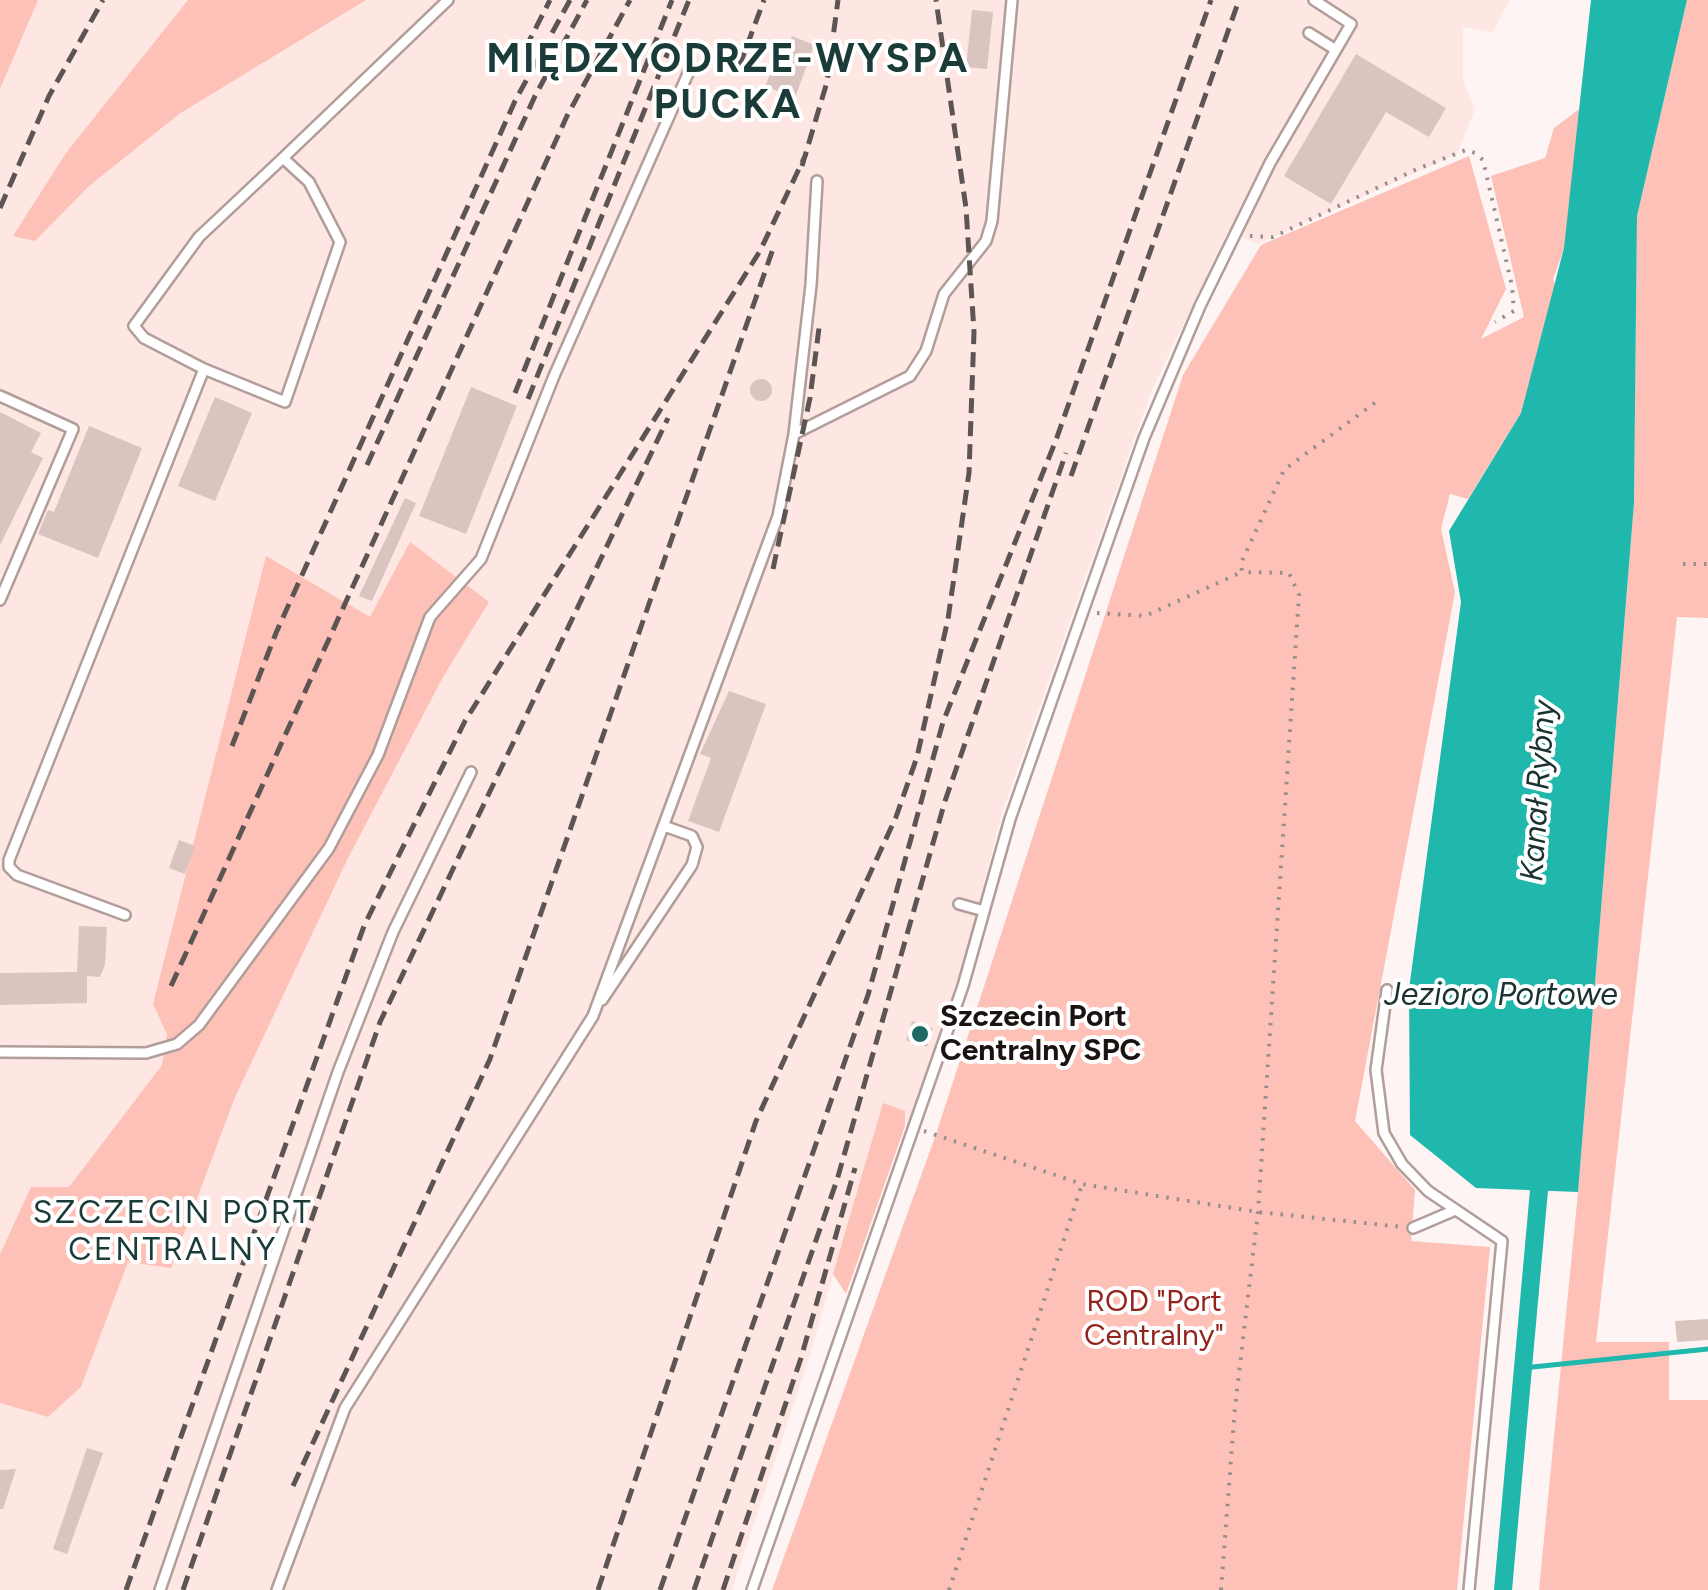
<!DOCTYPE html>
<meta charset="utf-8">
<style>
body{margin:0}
canvas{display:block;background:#fdf4f3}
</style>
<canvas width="1708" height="1590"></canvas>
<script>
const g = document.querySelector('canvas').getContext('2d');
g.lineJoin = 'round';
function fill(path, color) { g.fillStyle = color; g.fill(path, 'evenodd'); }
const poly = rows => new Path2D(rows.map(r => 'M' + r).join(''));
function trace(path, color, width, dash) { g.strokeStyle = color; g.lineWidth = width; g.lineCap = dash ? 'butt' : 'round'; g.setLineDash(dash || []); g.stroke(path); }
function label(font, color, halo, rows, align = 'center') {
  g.font = font + ' Figtree,sans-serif'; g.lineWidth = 8; g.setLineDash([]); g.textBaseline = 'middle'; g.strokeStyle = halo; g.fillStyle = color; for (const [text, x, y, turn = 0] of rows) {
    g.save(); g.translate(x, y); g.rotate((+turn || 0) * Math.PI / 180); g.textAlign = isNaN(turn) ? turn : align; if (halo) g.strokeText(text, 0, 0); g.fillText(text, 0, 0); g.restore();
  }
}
const built = poly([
 [34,0,1510,0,1492,33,1463,27,1463,81,1475,109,1457,154,1258,244,1228,231,1151,392,1001,816,963,965,907,1127,905,1111,883,1104,808,1361,732,1590,0,1590,0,1403,48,1417,81,1387,128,1262,171,1268,162,1065,69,1188,31,1187,0,1254,0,89]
]);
const green = poly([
 [0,0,38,0,0,89],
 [188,0,366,0,179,114,89,186,35,241,13,236,66,153],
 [1687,0,1708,0,1708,618,1677,617,1596,1342,1669,1342,1669,1400,1708,1400,1708,1590,1539,1590,1578,1192,1634,503,1637,216],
 [1594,98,1587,231,1564,249,1553,279,1558,292,1545,323,1521,413,1468,499,1450,494,1441,529,1455,592,1355,1121,1415,1190,1411,1241,1490,1247,1457,1590,772,1590,936,1134,1183,375,1261,245,1469,156,1506,289,1481,339,1524,317,1491,176,1545,158,1554,128],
 [410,542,489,602,443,677,348,858,235,1097,171,1268,128,1262,81,1387,48,1417,0,1403,0,1254,31,1187,69,1187,162,1065,167,1034,153,1004,266,556,370,617],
 [883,1103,905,1111,905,1126,846,1294,833,1274]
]);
const water = poly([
 [1591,0,1687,0,1637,216,1634,503,1578,1192,1476,1188,1410,1135,1409,989,1461,602,1449,531,1521,413,1564,248]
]);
const stream = poly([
 [1523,1368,1708,1349]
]);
const canal = poly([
 [1503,1590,1541,1168]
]);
const building = poly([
 [972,10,993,12,987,69,966,67],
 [792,36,814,45,795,98,765,86,780,52,785,54],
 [1356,54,1446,108,1429,137,1386,112,1331,204,1284,176],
 '750 390a11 11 0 1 1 22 0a11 11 0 1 1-22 0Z',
 [471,387,517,406,466,534,419,516],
 [215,397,252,413,215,501,178,486],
 [0,412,41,433,31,452,43,458,0,545],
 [89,426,142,448,98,558,38,534,48,510,54,512],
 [405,498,416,503,372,601,359,596],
 [729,691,766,704,719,832,688,821,711,758,700,754],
 [179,840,195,846,185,874,169,868],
 [79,926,107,927,105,965,100,977,87,976,87,1003,0,1005,0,973,77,972],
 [912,1021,933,1028,927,1047,906,1040],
 [1708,1319,1708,1340,1677,1342,1675,1321],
 [87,1448,103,1453,67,1554,53,1549],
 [16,1469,3,1509,0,1509,0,1470]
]);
const path = poly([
 [1250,236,1273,237,1417,169,1466,150,1475,153,1483,160,1512,286,1514,311,1495,322],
 [1683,564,1708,564],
 [1097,613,1145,616,1242,572],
 [924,1131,1082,1184,1258,1212,1403,1227],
 [949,1590,1082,1184],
 [1221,1590,1235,1407,1258,1212,1299,595,1289,573,1242,572,1241,563,1284,470,1380,399]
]);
const service = poly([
 [1309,33,1336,50],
 [283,158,448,0],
 [0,396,73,429,0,600],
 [794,434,910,376,926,351,944,294,986,241,992,221,1012,0],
 [959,904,984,911],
 [125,915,17,875,9,867,9,860,204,369,144,338,134,326,199,237,283,158,309,182,340,242,285,402,204,369],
 [1387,990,1376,1070,1384,1133,1402,1164,1428,1191,1502,1241,1469,1590],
 [602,1000,692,865,697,847,692,836,664,826],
 [0,1052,146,1053,177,1044,199,1025,329,848,378,755,430,617,481,559,554,376,690,69],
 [1413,1228,1453,1211],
 [160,1590,338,1072,393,932,471,772],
 [277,1590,345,1408,593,1016,778,516,794,434,811,285,817,181],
 [752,1590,963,986,1010,819,1144,438,1200,306,1270,163,1351,24,1314,0]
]);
const rail = poly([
 [525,49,550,0],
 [739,67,764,0],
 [802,166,827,82,838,0],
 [0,208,49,96,103,0],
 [515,393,672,0],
 [528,399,689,0],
 [367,465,535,96,587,0],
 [1071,476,1239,0],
 [773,569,810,398,819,328],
 [232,746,276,633,515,101,570,0],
 [171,986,567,116,630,0],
 [293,1486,490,1059,774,246],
 [126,1590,364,926,465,721,760,251,806,154],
 [183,1590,380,1022,668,418],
 [598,1590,756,1121,896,817,917,757,948,619,969,473,974,332,966,208,936,0],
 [660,1590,868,995,943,722,1056,440,1211,0],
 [694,1590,837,1180,945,801,1066,453],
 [723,1590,801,1358,855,1168]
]);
const markers = [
 [920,1034,10,"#1f6a64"]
];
const poiNames = [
 ["Szczecin Port",940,1017],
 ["Centralny SPC",940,1051]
];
const parkNames = [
 ["ROD \"Port",1154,1302],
 ["Centralny\"",1154,1336]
];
const waterNames = [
 ["Kanał Rybny",1539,791,-86],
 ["Jezioro Portowe",1501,996]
];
const neighbourhoodNames = [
 ["SZCZECIN PORT",173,1214],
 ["CENTRALNY",173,1251]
];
const districtNames = [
 ["MIĘDZYODRZE-WYSPA",728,60],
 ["PUCKA",728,106]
];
fill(built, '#fee6e2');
fill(green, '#fec1b8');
fill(water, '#20b8ad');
trace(stream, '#20b8ad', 5);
trace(canal, '#20b8ad', 18);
fill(building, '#d9c4c0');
trace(service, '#b19d99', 14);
trace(path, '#968d8c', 4, [2.5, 8]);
trace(service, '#fff', 9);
trace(rail, '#5d5554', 5, [15, 8]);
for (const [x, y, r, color] of markers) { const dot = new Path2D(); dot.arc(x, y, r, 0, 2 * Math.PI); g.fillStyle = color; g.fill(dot); trace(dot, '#fff', 4); }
label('bold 30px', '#1b1312', '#fff', poiNames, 'left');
label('30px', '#93241d', '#fff', parkNames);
label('italic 32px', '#1b3230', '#fff', waterNames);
g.letterSpacing = '2.5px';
label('32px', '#1a3b38', '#fff', neighbourhoodNames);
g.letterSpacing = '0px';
g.letterSpacing = '2.5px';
label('bold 40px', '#1a3b38', '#fff', districtNames);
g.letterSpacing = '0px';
</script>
